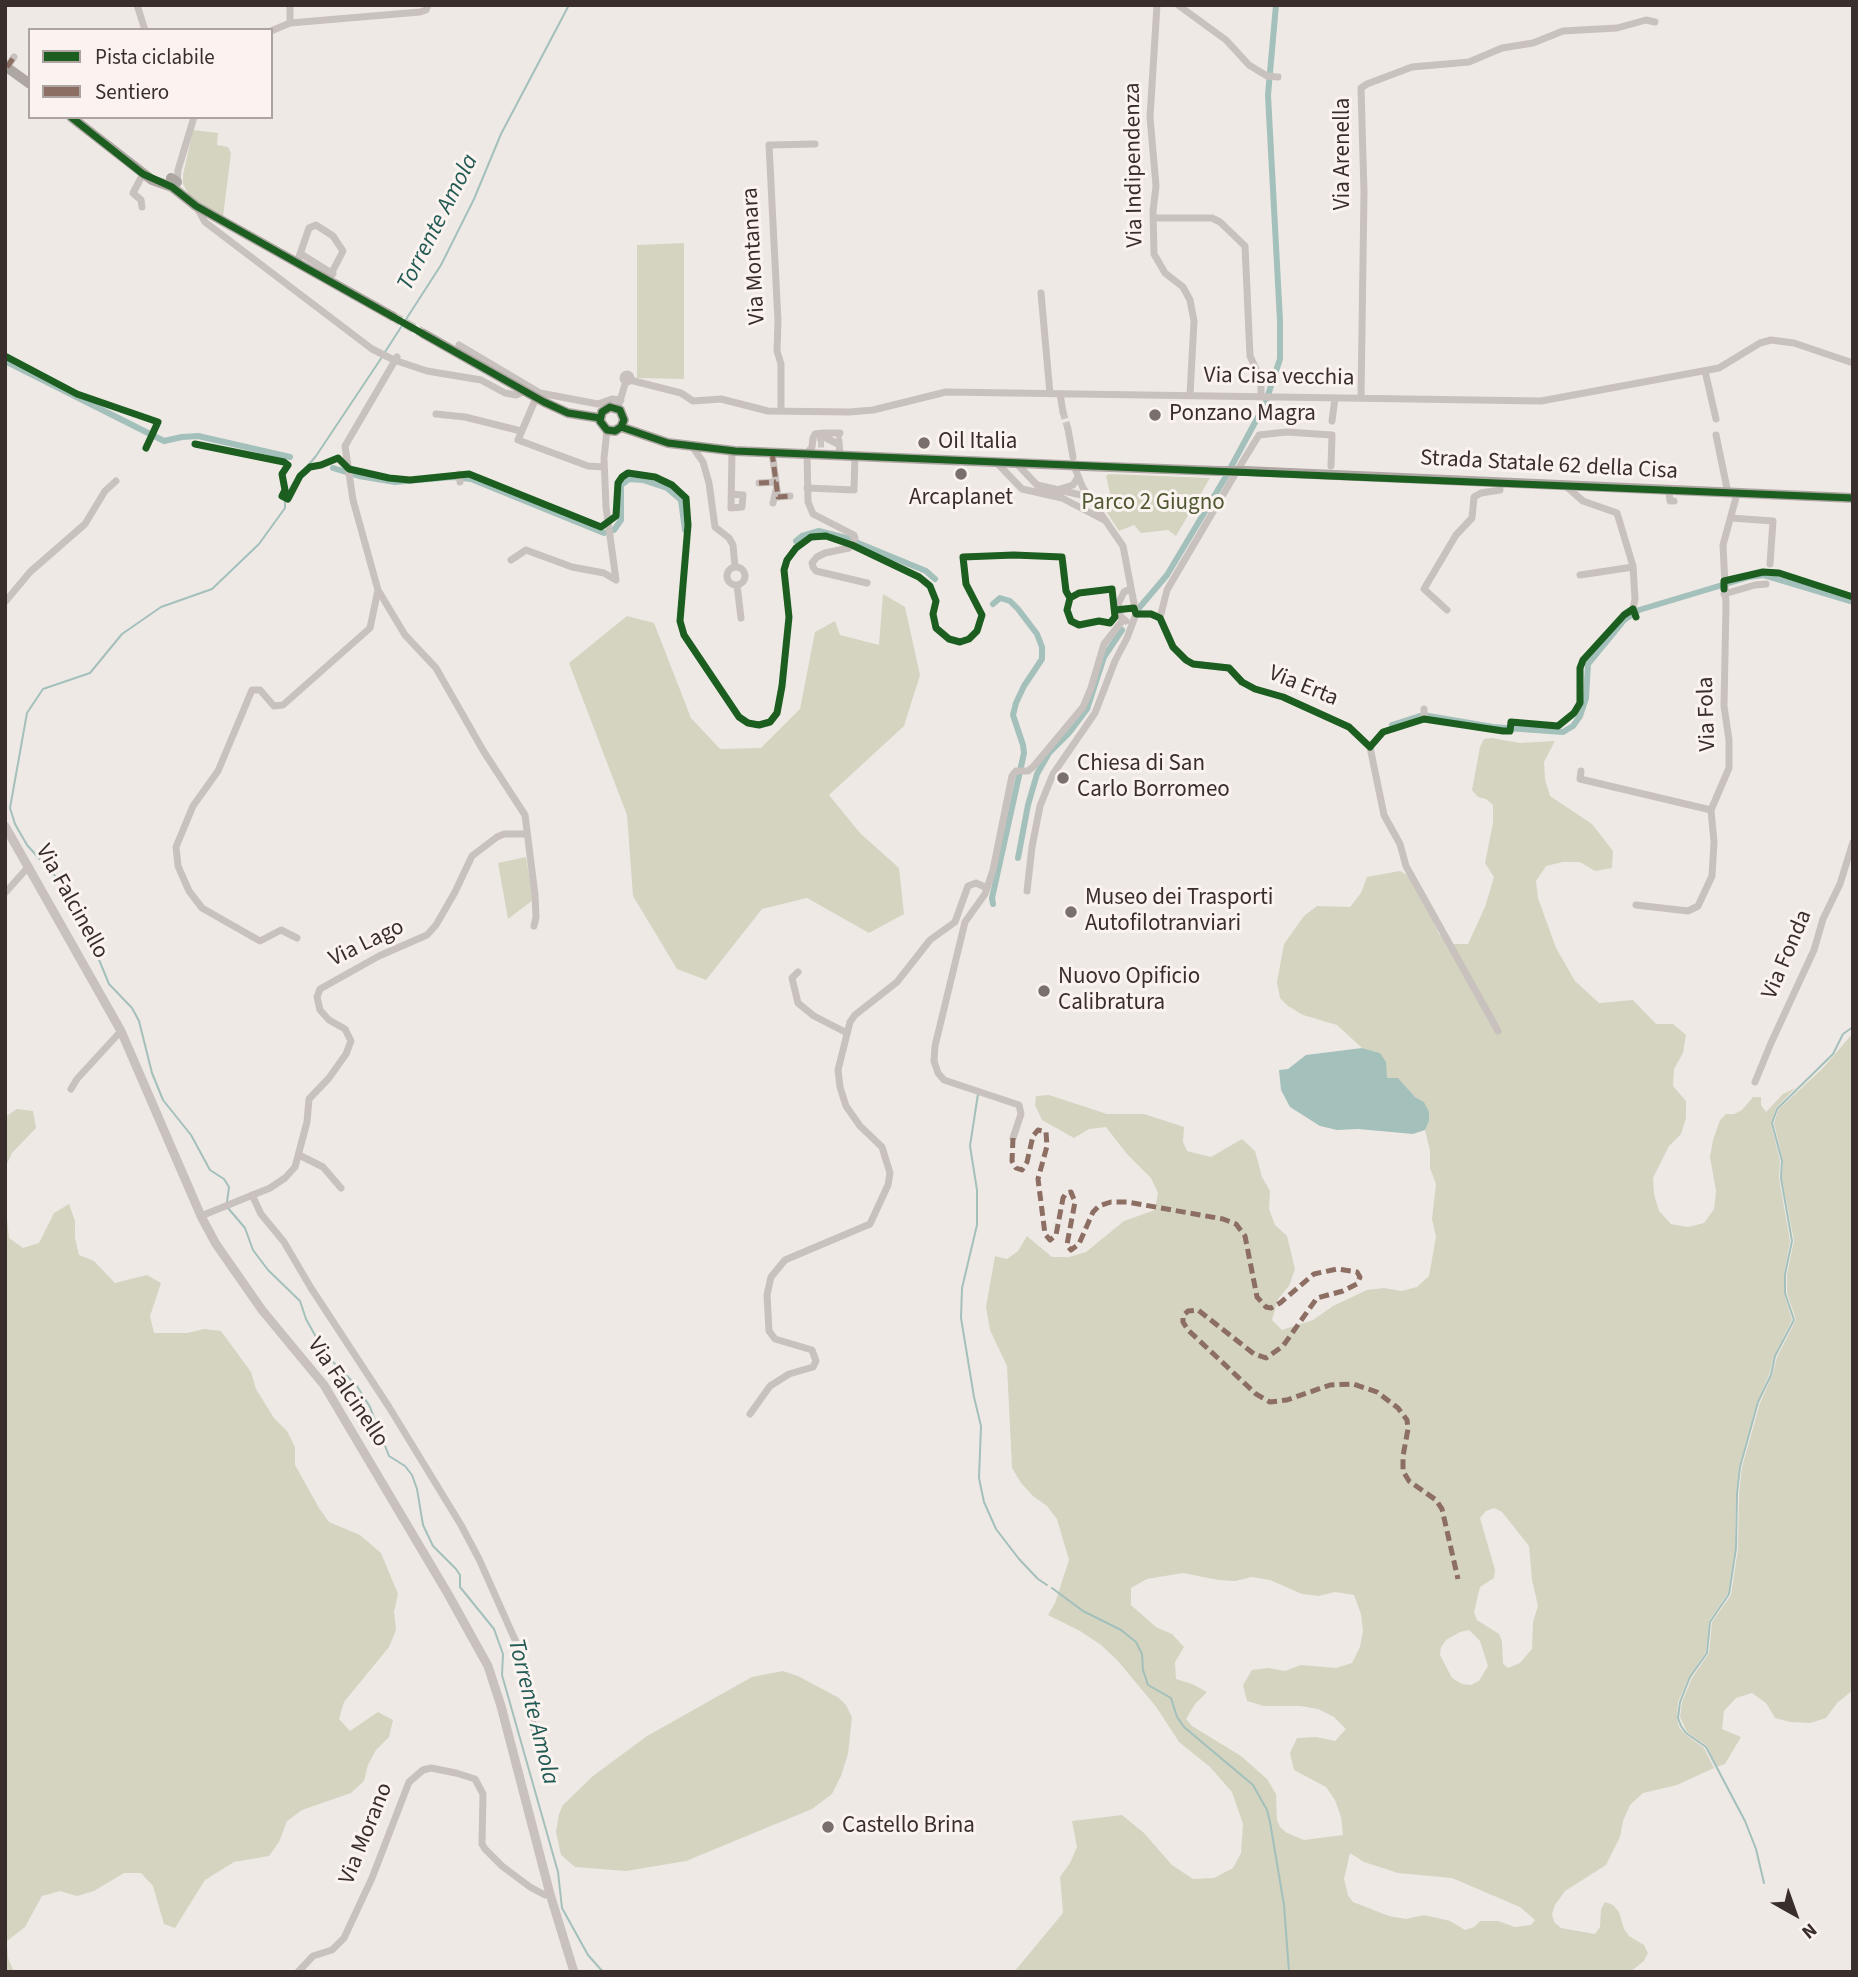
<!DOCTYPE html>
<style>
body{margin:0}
#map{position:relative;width:1858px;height:1977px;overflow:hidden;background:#efe9e6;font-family:"Source Sans 3",sans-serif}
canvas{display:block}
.frame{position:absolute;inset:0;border:7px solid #3a2e2c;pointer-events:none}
.legend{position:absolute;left:28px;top:28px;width:245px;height:91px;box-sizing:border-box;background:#faf3ef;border:2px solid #ada4a1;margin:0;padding:9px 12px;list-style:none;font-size:21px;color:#3a2e2c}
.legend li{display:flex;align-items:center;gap:14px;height:35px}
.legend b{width:35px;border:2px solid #ada4a1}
.north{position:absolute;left:1760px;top:1879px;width:70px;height:70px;-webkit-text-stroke:5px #faf3ef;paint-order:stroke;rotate:140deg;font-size:19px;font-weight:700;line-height:28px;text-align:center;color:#3a2e2c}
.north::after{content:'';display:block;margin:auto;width:24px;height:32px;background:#3a2e2c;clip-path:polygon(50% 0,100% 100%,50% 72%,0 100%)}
</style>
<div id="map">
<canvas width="1858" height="1977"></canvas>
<div class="frame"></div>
<ul class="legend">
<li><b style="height:9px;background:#1b5e20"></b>Pista ciclabile</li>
<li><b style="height:9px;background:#8d6e63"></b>Sentiero</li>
</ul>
<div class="north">N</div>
</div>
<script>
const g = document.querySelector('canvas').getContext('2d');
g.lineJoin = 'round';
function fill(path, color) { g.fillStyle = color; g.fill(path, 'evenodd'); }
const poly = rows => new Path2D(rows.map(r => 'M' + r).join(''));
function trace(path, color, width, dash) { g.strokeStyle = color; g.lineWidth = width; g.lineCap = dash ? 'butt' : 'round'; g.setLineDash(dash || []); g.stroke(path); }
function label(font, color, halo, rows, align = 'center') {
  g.font = font + ' "Source Sans 3",sans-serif'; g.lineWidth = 6; g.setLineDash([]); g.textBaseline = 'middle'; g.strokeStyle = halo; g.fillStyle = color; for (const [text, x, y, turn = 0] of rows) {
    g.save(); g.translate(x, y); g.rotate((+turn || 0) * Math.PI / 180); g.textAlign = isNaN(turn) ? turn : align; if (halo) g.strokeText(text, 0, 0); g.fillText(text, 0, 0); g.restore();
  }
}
const green = poly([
 [193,130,218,133,217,145,228,147,231,153,223,217,190,197,183,184,183,175],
 [684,243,684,379,637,378,637,245],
 [1109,474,1210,478,1176,536,1168,530,1141,533,1134,525,1119,531,1104,508,1110,493,1106,476],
 [883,594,905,607,920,675,904,726,829,795,860,833,899,868,904,914,869,933,807,898,762,909,706,980,677,969,633,896,627,815,569,663,627,616,654,623,691,718,720,749,761,748,800,709,815,632,835,621,840,635,879,645],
 [1492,738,1520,743,1555,741,1544,762,1545,779,1550,796,1592,824,1613,851,1612,868,1595,871,1580,862,1563,862,1546,866,1536,881,1538,898,1556,948,1575,981,1599,1003,1633,1000,1656,1024,1673,1024,1686,1035,1683,1053,1674,1069,1673,1086,1686,1101,1686,1118,1681,1134,1669,1146,1653,1178,1654,1194,1659,1211,1671,1224,1688,1227,1704,1223,1714,1209,1716,1191,1710,1157,1713,1140,1720,1120,1726,1114,1734,1114,1742,1110,1753,1097,1761,1097,1761,1105,1766,1112,1783,1094,1795,1088,1776,1108,1771,1123,1780,1161,1779,1178,1790,1241,1784,1274,1784,1293,1792,1320,1774,1356,1769,1375,1757,1402,1739,1467,1736,1493,1735,1548,1728,1593,1709,1621,1706,1652,1689,1677,1678,1702,1677,1718,1679,1727,1685,1734,1704,1748,1714,1768,1677,1785,1643,1793,1630,1805,1623,1821,1620,1837,1606,1865,1565,1891,1555,1905,1552,1914,1554,1922,1561,1928,1595,1934,1600,1927,1601,1909,1605,1902,1613,1905,1619,1912,1624,1929,1629,1936,1644,1945,1648,1953,1644,1961,1630,1972,1014,1972,1063,1913,1060,1877,1070,1863,1077,1847,1072,1821,1122,1815,1144,1833,1172,1865,1193,1879,1214,1878,1233,1868,1241,1853,1243,1824,1232,1792,1210,1767,1179,1742,1157,1708,1118,1661,1101,1645,1080,1631,1048,1615,1055,1603,1069,1560,1057,1519,1047,1506,1033,1496,1021,1483,1012,1468,1007,1366,990,1330,986,1307,995,1256,1007,1259,1018,1251,1027,1236,1052,1257,1069,1257,1086,1252,1124,1221,1155,1210,1158,1193,1151,1178,1127,1154,1106,1127,1089,1129,1074,1138,1042,1120,1035,1105,1036,1096,1049,1095,1107,1114,1144,1114,1184,1127,1183,1142,1187,1151,1211,1157,1242,1139,1255,1151,1262,1177,1270,1191,1269,1209,1275,1225,1287,1236,1295,1269,1289,1286,1278,1299,1272,1320,1282,1330,1313,1320,1333,1306,1367,1290,1384,1288,1401,1291,1417,1287,1429,1276,1436,1237,1432,1219,1436,1184,1430,1168,1430,1151,1425,1130,1429,1121,1424,1102,1415,1097,1398,1079,1386,1078,1380,1053,1362,1048,1337,1025,1303,1015,1288,1006,1280,998,1277,982,1284,944,1304,916,1317,906,1350,907,1361,893,1367,877,1400,871,1414,879,1439,934,1451,944,1468,944,1485,907,1494,877,1485,863,1493,823,1493,805,1486,799,1478,797,1472,790,1480,747,1484,739],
 [1494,1508,1502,1512,1529,1546,1532,1580,1538,1606,1533,1622,1532,1649,1520,1663,1508,1668,1503,1664,1502,1641,1499,1634,1477,1620,1474,1612,1480,1587,1494,1578,1495,1570,1480,1518,1486,1511],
 [1183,1573,1218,1580,1235,1581,1252,1577,1270,1580,1302,1594,1319,1596,1335,1592,1354,1595,1361,1614,1363,1631,1360,1647,1352,1663,1336,1668,1301,1665,1285,1671,1268,1668,1252,1670,1243,1685,1247,1701,1264,1706,1300,1706,1318,1709,1334,1717,1346,1729,1335,1741,1316,1737,1297,1738,1290,1753,1294,1770,1326,1787,1335,1800,1341,1817,1343,1835,1304,1840,1287,1833,1280,1827,1277,1820,1276,1794,1267,1779,1241,1756,1192,1726,1186,1719,1195,1704,1207,1692,1192,1684,1176,1679,1175,1662,1184,1647,1172,1634,1156,1627,1131,1605,1131,1588,1147,1579],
 [1469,1630,1480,1641,1488,1666,1479,1681,1471,1685,1462,1684,1452,1678,1440,1655,1441,1647,1446,1640,1460,1632],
 [1350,1853,1364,1862,1398,1873,1452,1878,1520,1907,1535,1920,1531,1925,1515,1927,1498,1921,1480,1921,1474,1927,1465,1930,1450,1921,1424,1915,1406,1919,1389,1916,1353,1902,1348,1895,1344,1879],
 [526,857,533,900,508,919,498,863],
 [1853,1033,1853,1690,1837,1703,1826,1718,1810,1723,1791,1722,1775,1718,1766,1703,1752,1693,1736,1698,1724,1711,1722,1729,1741,1737,1725,1764,1717,1767,1707,1746,1687,1732,1680,1717,1682,1702,1692,1678,1709,1653,1712,1622,1731,1595,1738,1549,1739,1493,1742,1467,1760,1403,1772,1376,1777,1357,1796,1320,1787,1293,1787,1274,1794,1241,1782,1178,1783,1161,1774,1123,1778,1110,1823,1068],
 [17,1109,33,1111,36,1128,12,1153,5,1168,5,1117],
 [5,1198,9,1238,23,1248,39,1243,54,1213,69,1204,75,1221,75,1238,79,1255,94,1261,115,1283,147,1275,161,1283,150,1316,154,1333,187,1333,204,1329,221,1331,251,1372,256,1389,274,1418,287,1431,295,1447,295,1465,319,1508,329,1522,360,1535,381,1553,398,1594,394,1612,396,1630,389,1647,344,1702,339,1719,350,1731,378,1712,393,1720,389,1737,376,1750,368,1765,364,1781,351,1793,302,1810,287,1821,279,1842,269,1856,234,1862,205,1880,175,1928,164,1924,153,1886,141,1873,124,1873,94,1891,77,1896,60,1891,42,1896,25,1927,7,1941,8,1958,14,1972,5,1972],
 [783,1671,798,1676,839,1698,846,1705,852,1717,848,1754,841,1776,832,1794,812,1809,686,1861,626,1871,575,1867,561,1855,556,1832,559,1814,563,1805,593,1776,647,1736,752,1677]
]);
const water = poly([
 [1362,1048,1380,1053,1386,1062,1387,1078,1398,1078,1415,1097,1424,1102,1429,1112,1429,1121,1425,1130,1413,1134,1358,1129,1337,1130,1320,1126,1290,1107,1281,1090,1279,1070,1288,1069,1306,1055]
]);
const stream = poly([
 [385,352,441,265,474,199,501,134,569,5],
 [978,1094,970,1146,977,1190,977,1225,962,1288,961,1318,974,1397,981,1426,979,1478,984,1502,996,1529,1019,1559,1038,1579,1047,1585],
 [227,1202,229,1187,224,1179,210,1170,191,1135,163,1100,152,1073,139,1021,132,1008,109,984,77,906,68,890,27,845,15,824,10,808,27,713,43,689,90,673,122,634,161,607,212,589,259,544,285,508,285,497,294,482,316,456,382,357],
 [228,1208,245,1228,253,1250,268,1270,300,1301,306,1319,326,1355,357,1386,370,1407,389,1456,405,1466,412,1475,417,1489,423,1525,433,1546,456,1569,460,1575,460,1587,494,1629,503,1654,502,1675,558,1872,562,1908,588,1955,603,1972],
 [1052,1588,1083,1611,1121,1630,1136,1642,1142,1654,1143,1670,1148,1685,1171,1698,1177,1717,1184,1727,1253,1785,1267,1810,1270,1822,1284,1905,1289,1972],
 [1764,1883,1756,1849,1745,1821,1706,1747,1686,1733,1681,1726,1678,1718,1680,1702,1690,1677,1707,1653,1710,1622,1729,1594,1736,1548,1737,1493,1740,1467,1758,1402,1771,1375,1775,1356,1794,1320,1785,1293,1785,1274,1792,1241,1781,1178,1782,1161,1772,1123,1777,1109,1833,1054,1843,1034,1853,1027]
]);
const canal = poly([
 [5,361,164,441,182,437,198,436,290,457],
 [333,468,359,476,395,482,453,477,471,479,604,533,614,530,621,520,621,485,629,479,643,480,667,488,681,500,685,530],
 [796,541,802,536,819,531,846,538,926,571,935,579],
 [1139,608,1167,575,1225,478,1265,404,1280,359,1280,321,1268,95,1276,5],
 [1392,725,1423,715,1493,727,1563,732,1573,726,1580,716,1586,698,1588,664,1624,620,1639,610,1749,577,1763,575,1853,602],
 [1018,858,1028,805,1037,774,1049,753,1069,733,1087,709,1104,657,1122,630],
 [993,904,992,898,1024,753,1023,745,1013,715,1016,703,1024,686,1042,659,1042,647,1037,634,1018,609,1010,601,1000,598,993,604]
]);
const minorTunnel = poly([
 [1063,412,1068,429],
 [817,438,826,438],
 [818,444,824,444]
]);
const primaryTunnel = poly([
 [392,316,424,334]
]);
const minor = poly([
 [137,5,145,30],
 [1157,5,1150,117,1156,186,1153,211,1154,254,1165,273,1183,287,1190,300,1194,321,1190,395],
 [1178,5,1226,40,1249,65,1267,76,1278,77],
 [290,23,420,12,426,10,428,5],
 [271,31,290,23,290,5],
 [7,67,14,57],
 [177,182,178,170,194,117],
 [196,206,205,222,372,349,394,360,427,371,481,380,505,393,516,395,524,391],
 [142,207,141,200,133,193,143,174],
 [1153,218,1212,218,1220,222,1245,246,1250,356,1261,380,1261,397],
 [301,254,333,274],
 [297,263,309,228,316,225,333,236,343,251,328,280],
 [1041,293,1050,394],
 [459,345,540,393,598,404,612,399,621,400],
 [397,357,345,446,353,500,378,590,405,635,436,668,484,752,525,815,535,895,536,917,534,926],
 [1705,371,1716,419],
 '623 378a4 4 0 1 1 8 0a4 4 0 1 1-8 0Z',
 [630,380,681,393,693,401,721,399,768,411,850,412,873,410,946,392,1541,401,1719,368,1760,343,1771,340,1794,343,1853,363],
 [1060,394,1063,412],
 [536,398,518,440,588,466,604,467],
 [1361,398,1364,192,1361,88,1367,84,1412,67,1469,62,1502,48,1533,43,1563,31,1617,28,1646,20,1655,22],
 [619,404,626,381],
 [781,411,781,364,777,351,778,321,769,145,815,144],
 [436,414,465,417,521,431],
 [1332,421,1335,398],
 [1068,429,1073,457],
 [1716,435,1728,493],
 [813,438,812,447,807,453,808,502,813,514,854,535,855,538,849,548,825,553,817,557,812,563,813,567,816,571,867,583],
 [813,438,815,434,823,433,840,433,839,435],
 [826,438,838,444],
 [839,441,840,455],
 [692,446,703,462,709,483,715,527,729,538,733,545,735,567],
 [732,451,731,508,742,507,743,495,732,494],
 [772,452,778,497,790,496],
 [996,462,1022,489,1062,498,1106,521],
 [1017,464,1037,485,1090,497],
 [1240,466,1259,435,1287,432,1332,435,1331,466],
 [1076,471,1083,488,1123,546,1136,614,1151,614,1160,618,1173,647,1186,660,1193,664,1229,668,1242,682,1255,689,1283,697,1349,727,1370,747,1384,815,1400,844,1406,866,1498,1031],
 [459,474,460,482],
 [759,483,776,482],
 [1567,487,1583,501,1617,513,1633,566,1635,599,1633,609],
 [807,488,854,490,855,456],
 [1060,489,1073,485,1078,477],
 [1669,491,1670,501,1674,501],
 [773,503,776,490],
 [1731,518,1773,521,1770,564],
 [511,560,526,550,572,567,604,573,616,580,606,507,604,458,607,430],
 '727 576a9 9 0 1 1 18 0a9 9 0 1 1-18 0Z',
 [1580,575,1633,567],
 [737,585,741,618],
 [1724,594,1755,585,1766,584],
 [5,602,30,572,85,524,105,491,116,481],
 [1447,610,1424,589,1456,535,1472,518,1474,497,1481,493,1500,490,1499,483],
 [1160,618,1167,590,1234,476],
 [1126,621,1120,616,1118,604,1124,592,1130,589],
 [1424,709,1424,719],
 [1581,771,1580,779,1711,810],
 [1027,891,1032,847,1040,806,1053,774,1095,713,1115,661,1127,638,1136,614],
 [5,893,29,866],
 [1636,905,1688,911,1698,906,1712,876,1714,842,1711,810,1729,768,1729,740,1724,706,1726,605,1723,545,1737,494],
 [297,938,281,930,260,941,202,908,189,891,178,866,176,847,193,806,218,771,252,690,260,690,274,706,283,705,370,628,378,590],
 [798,972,792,978,798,1003,814,1016,847,1033],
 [1755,1082,1771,1043,1814,950,1823,919,1840,884,1853,842],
 [71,1089,77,1079,121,1031],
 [1013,1138,1021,1114,1019,1105,944,1080,938,1073,934,1061,935,1046,965,922,985,894,993,870,1012,776,1016,771,1028,771,1033,767,1083,707,1091,688,1104,644,1123,620],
 [299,1155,323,1167,341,1188],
 [252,1195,261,1214,284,1242,311,1288,389,1407,461,1525,479,1559,516,1642,538,1747],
 [201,1216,270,1188,285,1178,295,1167,307,1122,309,1099,329,1078,346,1054,351,1041,345,1029,329,1020,320,1010,317,997,320,989,379,956,427,935,436,925,455,892,472,856,497,837,504,834,526,834],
 [750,1414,770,1386,789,1374,813,1367,816,1361,812,1350,775,1339,769,1331,767,1295,771,1277,785,1260,870,1224,888,1185,890,1173,882,1147,860,1126,846,1106,840,1087,838,1070,850,1022,855,1015,897,982,930,940,955,922,968,886,976,883,987,888],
 [298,1972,313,1956,332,1950,344,1938,372,1878,409,1782,423,1770,431,1768,456,1773,475,1779,483,1794,482,1844,485,1849,502,1866,530,1887,545,1895,550,1894]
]);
const tertiary = poly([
 [5,826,121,1031,201,1216,216,1244,262,1310,324,1385,448,1594,488,1666,501,1706,550,1894,574,1972]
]);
const primary = poly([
 [5,66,30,84],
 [71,117,152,180,172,187,196,206,392,316],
 [171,178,177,182,172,187],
 [424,334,544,402,568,413,600,418],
 [621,427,624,420,620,410,610,407,602,412,600,421,607,430,615,431,621,427,668,443,735,451,1064,465],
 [1083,466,1219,471],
 [1245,471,1853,498]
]);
const primaryBridge = poly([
 [1064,465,1083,466],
 [1219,471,1245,471]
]);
const quiet = poly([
 [7,67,14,57],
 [772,452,778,497,790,496],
 [759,483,776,482],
 [1013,1138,1012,1161,1016,1168,1022,1170,1027,1162,1033,1136,1038,1130,1046,1132,1047,1146,1038,1179,1045,1234,1050,1240,1056,1235,1063,1198,1066,1193,1071,1192,1075,1202,1068,1239,1067,1245,1071,1250,1079,1244,1093,1212,1099,1206,1111,1202,1127,1202,1223,1219,1236,1224,1245,1236,1257,1297,1266,1307,1271,1308,1280,1303,1314,1274,1337,1269,1357,1272,1360,1277,1357,1284,1343,1291,1317,1298,1283,1346,1266,1358,1254,1354,1198,1310,1188,1311,1183,1316,1183,1322,1188,1330,1256,1394,1270,1402,1287,1400,1330,1385,1353,1384,1377,1392,1398,1408,1407,1420,1408,1429,1403,1456,1403,1471,1409,1481,1436,1500,1442,1509,1458,1579]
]);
const cycleway = poly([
 [71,117,143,174,172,187,196,206,544,402,568,413,600,418],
 [5,356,77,394,158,422,146,448],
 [621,427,624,420,620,410,610,407,602,412,600,421,607,430,615,431,621,427,668,443,735,451,1853,498],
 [195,444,284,462,288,465,282,474,285,490,282,496,288,499,300,476,310,467,321,465,338,458,349,469,389,478,410,480,469,474,601,527,616,516,618,483,622,477,628,473,655,477,672,485,686,498,688,525,680,621,684,635,739,717,748,723,759,725,770,722,777,713,782,686,789,617,784,570,787,560,796,548,811,537,826,536,852,545,919,577,930,586,936,601,933,614,936,628,949,639,960,642,969,639,977,631,982,615,966,584,963,557,1014,555,1062,557,1066,591,1070,598],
 [1112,589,1115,617,1110,623,1099,621,1079,625,1071,621,1067,610,1070,598,1079,593,1112,589],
 [1724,589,1724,581,1763,572,1779,573,1853,597],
 [1115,610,1134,608,1136,614,1151,614,1160,618,1173,647,1186,660,1193,664,1229,668,1242,682,1255,689,1283,697,1349,727,1370,747,1383,732,1424,719,1503,731,1510,731,1511,722,1558,726,1574,713,1580,703,1580,668,1583,660,1624,615,1633,609,1636,617]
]);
const markers = [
 [1155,415,7,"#796f6d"],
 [924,443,7,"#796f6d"],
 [961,474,7,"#796f6d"],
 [1063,778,7,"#796f6d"],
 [1071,912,7,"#796f6d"],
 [1044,991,7,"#796f6d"],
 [828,1827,7,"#796f6d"]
];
const streetNames = [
 ["Via Arenella",1344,154,-90],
 ["Via Indipendenza",1135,165,-91],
 ["Via Montanara",755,256,-93],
 ["Via Cisa vecchia",1279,378,1],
 ["Strada Statale 62 della Cisa",1549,466,3],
 ["Via Erta",1303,687,22],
 ["Via Fola",1708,714,-92],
 ["Via Falcinello",71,902,61],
 ["Via Lago",367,944,-26],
 ["Via Fonda",1788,955,-67],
 ["Via Falcinello",347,1393,56],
 ["Via Morano",367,1834,-68]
];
const poiNames = [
 ["Ponzano Magra",1169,415],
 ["Oil Italia",938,443],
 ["Arcaplanet",961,499,"center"],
 ["Chiesa di San",1077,765],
 ["Carlo Borromeo",1077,791],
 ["Museo dei Trasporti",1085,899],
 ["Autofilotranviari",1085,925],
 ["Nuovo Opificio",1058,978],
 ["Calibratura",1058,1004],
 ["Castello Brina",842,1827]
];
const parkNames = [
 ["Parco 2 Giugno",1153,504]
];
const waterNames = [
 ["Torrente Amola",439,223,-63],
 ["Torrente Amola",532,1712,76]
];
fill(green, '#d4d4c1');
fill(water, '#a3c0bb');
trace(stream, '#a3c0bb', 2);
trace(canal, '#a3c0bb', 6);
trace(minorTunnel, '#cbc4c1', 7, [7, 3.5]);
trace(primaryTunnel, '#cbc4c1', 10, [10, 5]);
trace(minor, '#c9c1be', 7);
trace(tertiary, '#c9c1be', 9);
trace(primary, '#aea6a3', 10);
trace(primaryBridge, '#aea6a3', 10);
trace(quiet, '#8d6e63', 5, [10, 5]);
trace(cycleway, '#1b5e20', 7);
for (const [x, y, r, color] of markers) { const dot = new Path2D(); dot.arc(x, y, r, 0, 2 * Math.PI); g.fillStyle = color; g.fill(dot); trace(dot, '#faf3ef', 2.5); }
label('23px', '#3a2e2c', '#faf3ef', streetNames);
label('23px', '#3a2e2c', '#faf3ef', poiNames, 'left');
label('23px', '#505731', '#faf3ef', parkNames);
label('italic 24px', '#235a54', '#faf3ef', waterNames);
</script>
